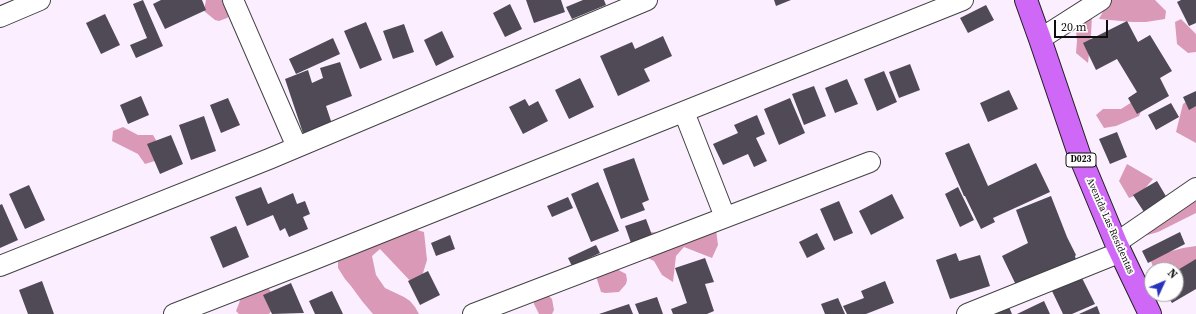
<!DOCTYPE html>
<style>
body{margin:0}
#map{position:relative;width:1196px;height:314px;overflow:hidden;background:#fbefff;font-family:"Source Serif 4",serif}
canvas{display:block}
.north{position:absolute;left:1144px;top:262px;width:40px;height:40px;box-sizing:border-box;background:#fff;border:1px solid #9f9f9f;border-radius:50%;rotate:46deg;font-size:11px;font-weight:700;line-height:16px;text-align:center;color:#0e0e0e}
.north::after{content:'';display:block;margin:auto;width:14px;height:18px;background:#2833bc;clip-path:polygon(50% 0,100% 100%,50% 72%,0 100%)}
.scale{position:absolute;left:1054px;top:20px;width:54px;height:18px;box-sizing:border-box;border:2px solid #0e0e0e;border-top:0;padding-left:5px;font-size:12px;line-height:14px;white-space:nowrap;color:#0e0e0e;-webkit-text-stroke:3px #fff;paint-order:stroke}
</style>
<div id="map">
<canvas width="1196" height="314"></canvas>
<div class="north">N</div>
<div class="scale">20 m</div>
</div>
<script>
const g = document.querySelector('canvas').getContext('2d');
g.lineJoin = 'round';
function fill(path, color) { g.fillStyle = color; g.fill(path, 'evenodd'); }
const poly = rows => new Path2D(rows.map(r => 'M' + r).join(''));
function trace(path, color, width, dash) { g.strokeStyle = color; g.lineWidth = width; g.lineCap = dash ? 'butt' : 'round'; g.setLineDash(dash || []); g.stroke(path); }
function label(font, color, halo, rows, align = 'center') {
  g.font = font + ' "Source Serif 4",serif'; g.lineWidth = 4; g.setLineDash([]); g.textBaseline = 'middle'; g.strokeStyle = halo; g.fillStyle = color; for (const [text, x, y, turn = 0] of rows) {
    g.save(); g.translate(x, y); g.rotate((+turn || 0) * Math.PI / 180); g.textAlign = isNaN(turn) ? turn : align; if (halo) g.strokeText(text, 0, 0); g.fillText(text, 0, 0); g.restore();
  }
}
const forest = poly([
 [206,0,237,0,237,9,227,18,219,21,215,20,204,11],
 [1109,0,1155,0,1166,11,1165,19,1146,22,1132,22,1099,19],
 [1092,15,1091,35,1088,63,1076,53,1077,41,1075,21],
 [1181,19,1196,34,1196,52,1188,53,1177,44,1175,22],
 [1196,94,1196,143,1176,132,1183,104],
 [1140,97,1142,109,1139,116,1116,126,1104,128,1096,115,1103,109,1121,109],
 [123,127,138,135,153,135,161,149,158,160,145,164,138,154,112,141,113,131],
 [1127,164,1153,179,1141,193,1129,198,1119,181],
 [1196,189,1196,213,1158,232,1144,236,1143,223],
 [403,226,424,232,427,260,423,273,415,286,380,249,372,256,376,275,385,288,404,297,410,301,415,307,419,314,373,314,362,301,351,286,345,279,338,268,338,258],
 [716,230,718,245,712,258,684,247,676,256,673,282,662,275,654,261,633,251,648,232,668,233],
 [1196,246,1196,260,1176,282,1176,270,1154,270,1151,261,1157,255,1183,248],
 [611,266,626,274,627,280,626,284,619,292,605,293,601,292,596,276],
 [267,287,273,294,275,306,269,314,239,314,236,311,241,298],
 [545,292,552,299,554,310,552,314,539,314,534,304,534,298]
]);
const building = poly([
 [143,0,163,46,136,58,130,45,147,38,133,4],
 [161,0,202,0,206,10,165,29,153,4],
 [526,0,561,0,565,12,534,23],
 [583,0,604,0,606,5,572,19,566,7],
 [774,0,791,0,776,6],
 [1181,0,1196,0,1196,23,1189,26,1177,2],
 [510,4,522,29,505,37,493,13],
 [986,5,994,20,968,33,960,18],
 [105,14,120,45,101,54,86,23],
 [1127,21,1138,42,1150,35,1172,71,1160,78,1169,96,1137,114,1128,98,1137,92,1117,59,1096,70,1083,43],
 [366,22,382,60,360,69,344,31],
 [404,24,414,52,393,59,383,31],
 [442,31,454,57,436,66,424,40],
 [663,36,672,56,644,69,650,81,618,96,600,56,632,42,635,49],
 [333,38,340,54,296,74,289,59],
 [340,62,352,96,326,106,332,124,303,133,285,79,308,70,312,83,323,78,320,68],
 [910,64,920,90,899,98,889,72],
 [884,71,897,102,877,111,864,79],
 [580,78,594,107,569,119,555,90],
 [847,79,858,104,835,113,825,88],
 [814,86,826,116,804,125,792,94],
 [1009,90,1018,109,988,122,980,103],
 [1196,91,1196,106,1189,110,1183,97],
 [141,96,149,115,128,124,120,105],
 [228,98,240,125,221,133,210,105],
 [790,98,805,133,779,145,764,109],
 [525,99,529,106,538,101,548,121,523,134,509,107],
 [1171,103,1179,117,1156,130,1148,115],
 [757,115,765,134,756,138,767,161,754,167,748,154,723,165,713,144,738,133,734,125],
 [204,116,216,151,191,160,179,125],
 [1117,132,1127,157,1110,164,1099,139],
 [171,135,183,164,160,174,147,144],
 [969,143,988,186,1036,163,1050,192,993,218,995,222,981,229,965,196,964,196,945,153],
 [634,158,649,200,642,203,645,210,621,219,603,169],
 [1157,181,1167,198,1144,212,1133,195],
 [598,182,619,231,591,242,571,194],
 [29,185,45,220,25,229,9,194],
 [261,187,268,204,293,193,297,204,305,201,310,214,303,217,308,229,289,237,285,228,280,231,273,215,247,226,235,197],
 [958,187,974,220,960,227,945,194],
 [892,194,904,218,871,235,859,211],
 [1051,196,1067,237,1076,255,1075,256,1076,260,1040,274,1016,285,1002,256,1028,243,1016,210],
 [568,197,573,208,552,217,547,206],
 [839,201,853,233,834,241,820,209],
 [2,204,18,240,0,248,0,205],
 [646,219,652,235,631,243,625,226],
 [236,226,249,257,223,268,210,237],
 [1180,232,1185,244,1148,263,1142,251],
 [817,233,825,249,807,258,799,242],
 [450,235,455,249,436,256,431,243],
 [596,245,600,253,572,266,568,258],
 [956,253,959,261,980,255,990,286,950,299,936,260],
 [705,258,714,282,705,284,714,311,707,314,673,314,671,309,687,303,675,268],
 [1196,259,1196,289,1172,303,1166,294,1176,294,1176,271],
 [428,271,440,295,420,305,408,281],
 [1082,278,1095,304,1072,314,1063,314,1052,291],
 [42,281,54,314,28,314,19,290],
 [885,281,894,303,866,314,847,314,843,306,864,298,861,291],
 [291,283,304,313,272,314,263,295],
 [332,291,343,314,315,314,309,301],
 [657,297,663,314,639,314,635,304],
 [838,298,845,314,825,314,821,304],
 [1044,301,1050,314,1017,314],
 [629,304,633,314,599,314],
 [1097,306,1100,314,1079,314],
 [1009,307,1012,314,993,314]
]);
const minor = poly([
 [233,0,297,147],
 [0,17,40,0],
 [1040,39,1101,0],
 [684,112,725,217],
 [1116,243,1196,188],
 [0,266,269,159,647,0],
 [174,314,310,261,963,0],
 [473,314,870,162],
 [967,314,1121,252]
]);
const primary = poly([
 [1026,0,1040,39,1079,154,1116,243,1150,314]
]);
const shields = [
 [1081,160,30]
];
const shieldNames = [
 ["D023",1081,160]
];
const streetNames = [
 ["Avenida Las Residentas",1110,226,66]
];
fill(forest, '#d999b7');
fill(building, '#4f4a56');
trace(minor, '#414141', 22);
trace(primary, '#1f1f1f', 24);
trace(minor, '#fff', 20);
trace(primary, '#cf68f6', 22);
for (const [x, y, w] of shields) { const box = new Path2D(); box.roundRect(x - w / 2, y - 7, w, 14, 3); g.fillStyle = '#fff'; g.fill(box); trace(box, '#0e0e0e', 1); }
label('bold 9px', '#0e0e0e', null, shieldNames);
label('10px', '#0e0e0e', '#fff', streetNames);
</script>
